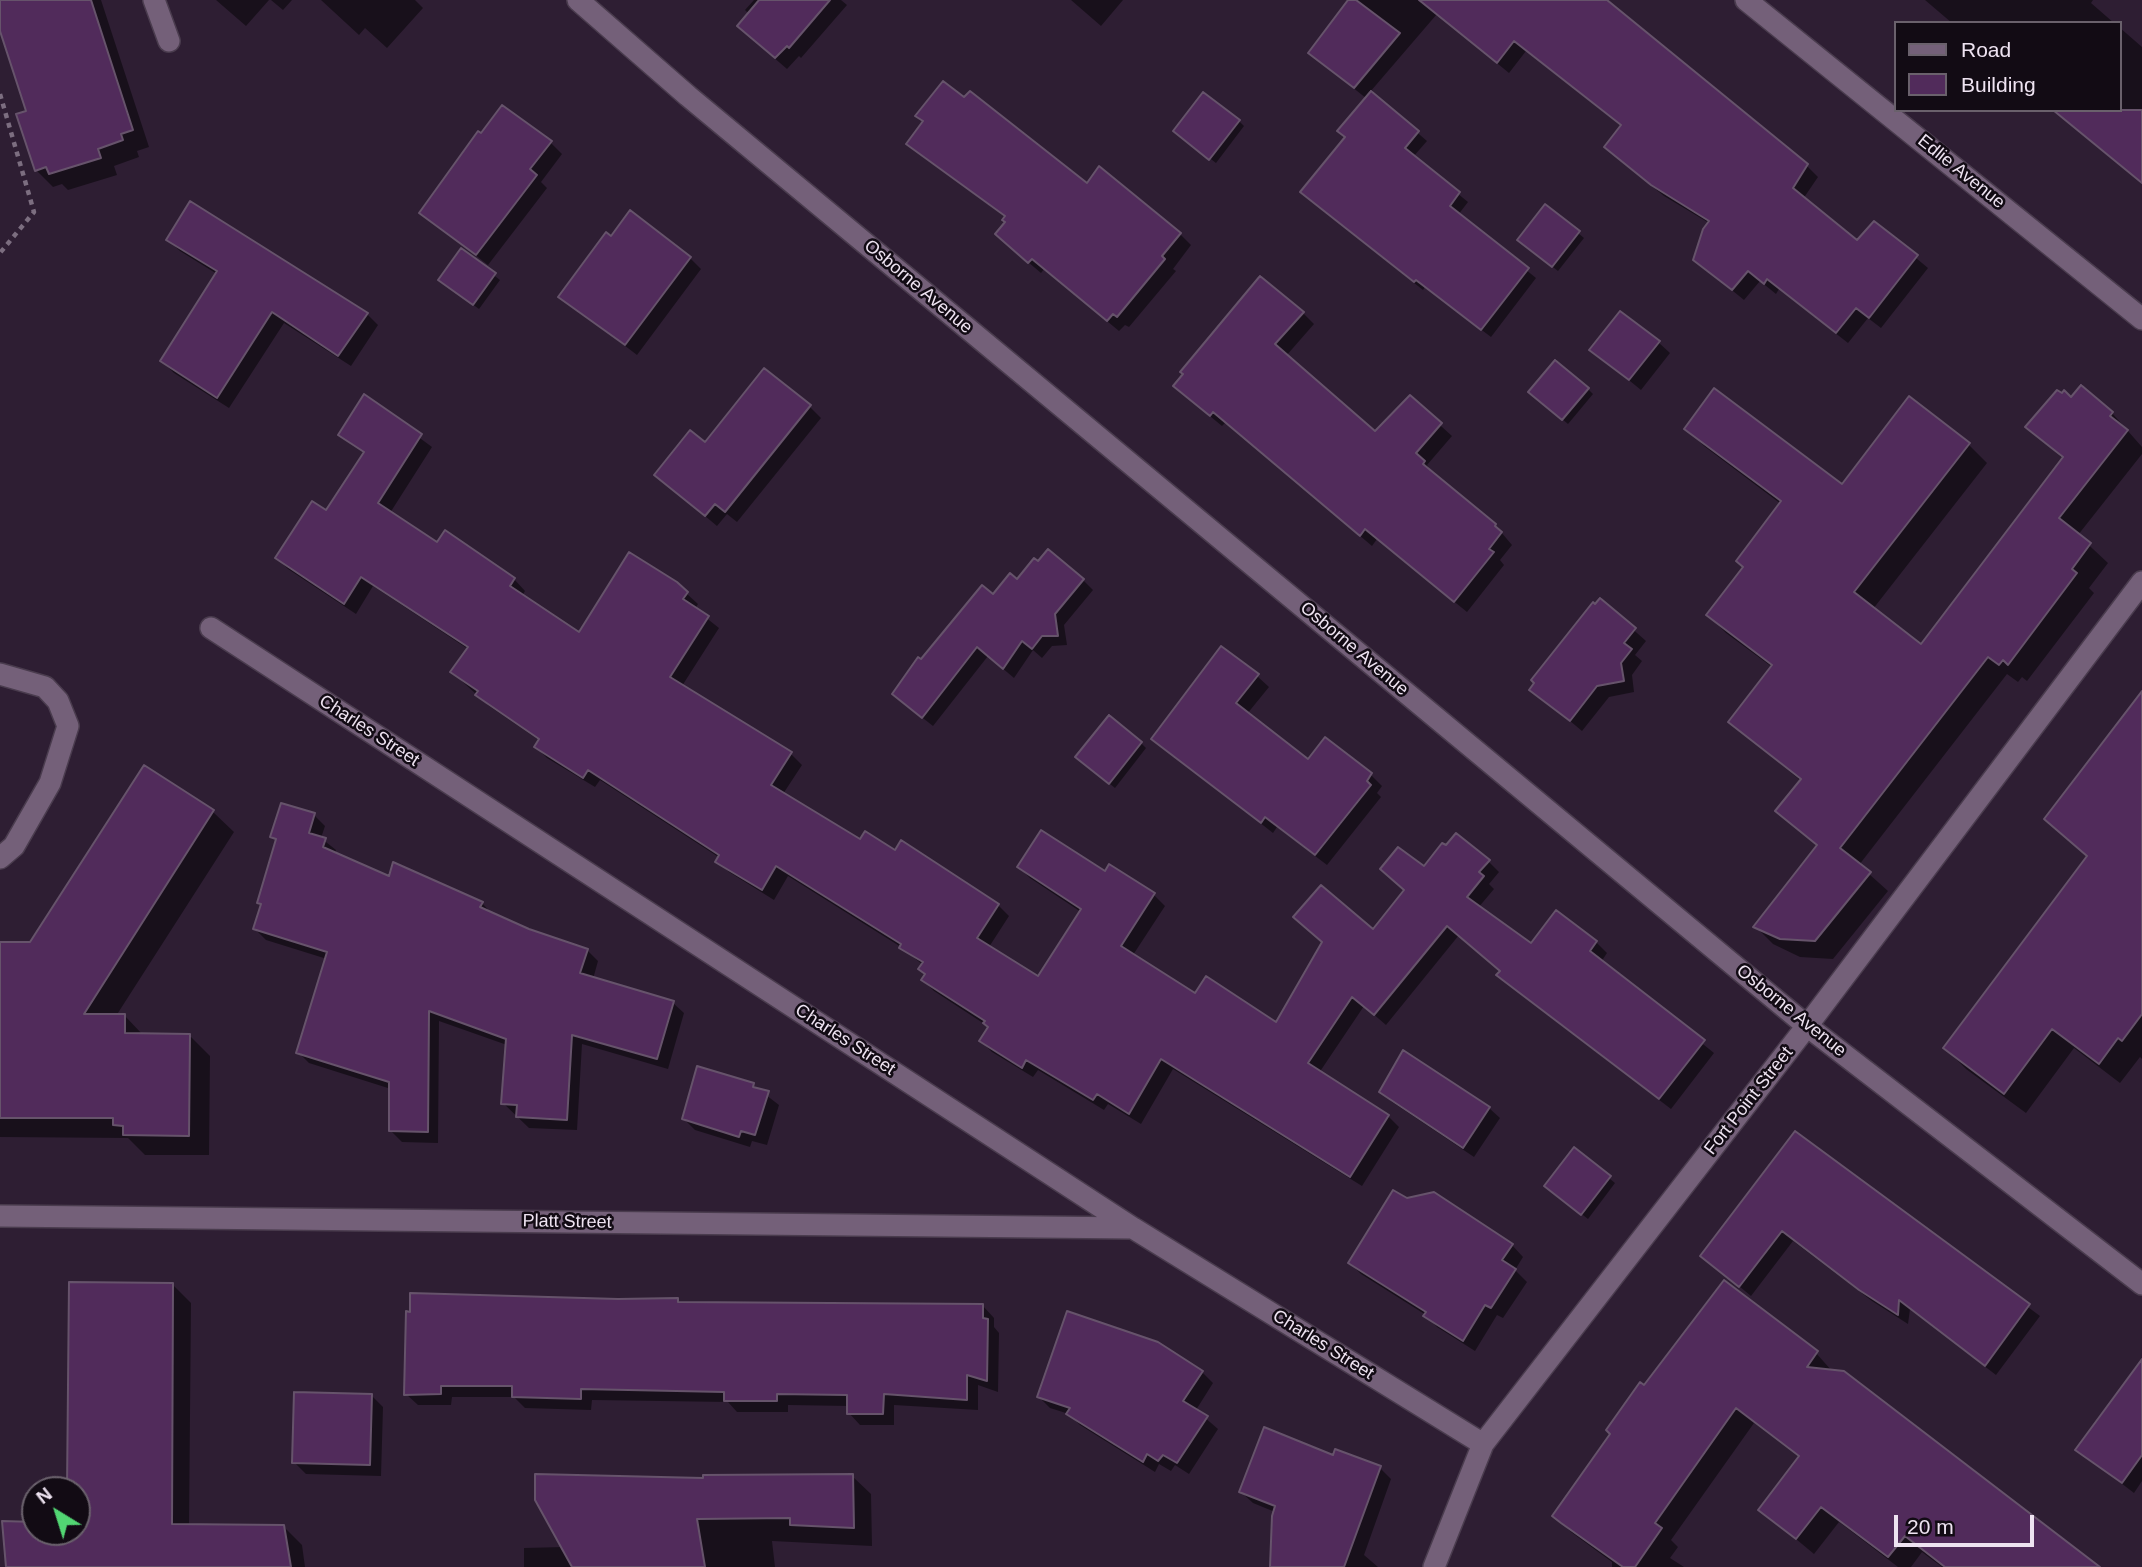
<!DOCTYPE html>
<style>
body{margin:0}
#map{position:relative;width:2142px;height:1567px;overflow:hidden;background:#2e1e33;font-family:Arial,sans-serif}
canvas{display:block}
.legend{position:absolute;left:1894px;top:21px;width:228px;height:91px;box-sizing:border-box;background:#120b14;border:2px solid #6a616c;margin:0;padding:9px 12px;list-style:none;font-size:21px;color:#eee3f1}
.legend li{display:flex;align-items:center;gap:14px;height:35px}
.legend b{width:35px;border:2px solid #6a616c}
.north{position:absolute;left:21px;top:1476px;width:70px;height:70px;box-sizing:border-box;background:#120b14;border:2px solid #6a616c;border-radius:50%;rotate:322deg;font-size:19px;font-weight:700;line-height:28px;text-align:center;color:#eee3f1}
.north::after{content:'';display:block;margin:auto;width:24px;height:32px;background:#52d673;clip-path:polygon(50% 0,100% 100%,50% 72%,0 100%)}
.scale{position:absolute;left:1894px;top:1515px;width:140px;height:32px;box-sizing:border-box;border:4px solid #eee3f1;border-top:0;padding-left:9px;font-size:21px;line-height:24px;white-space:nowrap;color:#eee3f1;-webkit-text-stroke:5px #120b14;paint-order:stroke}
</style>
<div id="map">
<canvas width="2142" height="1567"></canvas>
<ul class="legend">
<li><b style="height:9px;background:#746079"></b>Road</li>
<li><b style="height:19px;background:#512b5b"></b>Building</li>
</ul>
<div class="north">N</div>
<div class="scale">20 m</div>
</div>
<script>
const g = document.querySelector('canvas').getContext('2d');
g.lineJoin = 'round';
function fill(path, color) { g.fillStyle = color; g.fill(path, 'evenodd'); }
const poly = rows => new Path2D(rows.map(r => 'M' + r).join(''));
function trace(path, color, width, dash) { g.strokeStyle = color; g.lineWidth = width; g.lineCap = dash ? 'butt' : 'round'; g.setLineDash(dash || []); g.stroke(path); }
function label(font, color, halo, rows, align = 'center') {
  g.font = font + ' Arial,sans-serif'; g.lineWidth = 5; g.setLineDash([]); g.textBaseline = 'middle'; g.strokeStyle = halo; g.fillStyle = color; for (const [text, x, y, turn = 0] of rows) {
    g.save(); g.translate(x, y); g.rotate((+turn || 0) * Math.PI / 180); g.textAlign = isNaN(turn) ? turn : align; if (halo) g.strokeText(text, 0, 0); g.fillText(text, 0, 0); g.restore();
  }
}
const shadow = poly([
 [0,0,101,0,149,147,137,151,139,157,114,166,117,175,68,190,62,184,53,187,36,170,29,112,0,26],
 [216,0,269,0,246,26],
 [271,0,292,0,283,10],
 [321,0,415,0,423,8,387,48,365,28,359,35],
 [754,0,841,0,847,5,801,58,799,56,787,69,750,37,749,14,745,10],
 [1071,0,1123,0,1101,26],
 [1350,0,1602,0,1807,166,1818,177,1803,199,1857,243,1874,223,1928,268,1881,328,1868,318,1848,343,1779,289,1776,294,1760,281,1744,300,1695,260,1709,223,1664,196,1617,158,1622,127,1526,51,1509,73,1437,14,1370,92,1427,141,1413,157,1468,202,1458,215,1536,278,1491,337,1425,287,1423,290,1311,201,1367,99,1310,53],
 [1925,0,2093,0,2091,3,2114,23,1952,23],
 [2119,27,2142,47,2142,182,2119,110],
 [1239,121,1244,126,1216,163,1181,136],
 [550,142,562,154,541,182,547,188,488,265,422,213],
 [908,144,1087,186,1180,234,1191,245,1173,269,1176,271,1129,327,1125,325,1119,331,1044,269,1041,273,1008,245,1006,218],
 [1578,233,1584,238,1558,271,1525,245],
 [168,240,296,267,367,314,378,325,351,366,284,323,229,408,174,373,162,361,217,274,180,251],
 [461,250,500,280,479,309,446,285],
 [690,258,701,269,637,355,560,296],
 [1303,313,1314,324,1286,356,1375,433,1410,398,1452,436,1427,465,1434,475,1495,525,1512,545,1500,560,1504,565,1467,612,1377,539,1372,546,1226,422,1222,426,1187,397],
 [1658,342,1670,353,1641,390,1592,350],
 [1588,389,1593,394,1568,424,1536,397],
 [364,397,432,447,390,513,438,545,446,532,514,579,525,591,522,596,579,634,676,584,698,604,695,609,719,628,682,686,791,754,802,765,783,794,860,842,895,853,998,905,1009,916,989,947,1039,978,1081,912,1030,878,1019,867,1105,873,1154,895,1165,906,1133,955,1196,995,1276,1024,1373,932,1424,869,1488,861,1499,872,1489,884,1494,889,1478,908,1531,946,1596,942,1607,953,1601,962,1714,1053,1671,1109,1510,986,1499,975,1501,971,1459,935,1386,1025,1364,1006,1319,1073,1388,1116,1399,1127,1362,1186,1173,1069,1141,1124,1108,1104,1104,1110,1038,1070,1033,1077,992,1052,981,1041,989,1027,934,991,923,980,926,976,920,969,923,965,901,947,788,876,774,900,729,872,718,861,720,858,600,780,595,787,547,758,536,747,540,741,489,706,452,672,468,649,373,586,356,614,288,569,277,558,326,513,365,454,341,435],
 [1909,399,1969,445,1987,463,1873,609,1922,647,2063,459,2028,427,2072,399,2112,413,2142,447,2142,454,2078,535,2108,563,2089,588,2094,593,2027,681,2022,677,2018,682,2007,674,1859,865,1888,891,1833,959,1800,957,1773,944,1756,927,1818,847,1778,811,1801,781,1730,722,1772,667,1726,633,1708,615,1745,567,1781,504,1704,446,1686,428,1842,487],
 [810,407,821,418,737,522,727,514,717,526,656,475,705,445],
 [1038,564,1083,580,1093,590,1064,625,1067,645,1052,646,1042,658,1033,650,1014,678,988,656,933,726,905,704,921,662,994,597],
 [1600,600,1646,641,1635,655,1642,661,1632,675,1634,692,1609,697,1582,731,1532,689],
 [1257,676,1269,687,1247,714,1309,761,1371,775,1382,786,1377,793,1381,797,1327,865,1277,827,1273,833,1153,739],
 [2142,694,2142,1059,2140,1057,2120,1083,2074,1048,2026,1113,1966,1069,1945,1048,2088,858,2046,818],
 [1141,743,1146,748,1115,788,1083,762],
 [145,768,213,812,234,832,116,1016,125,1016,143,1035,189,1035,210,1056,209,1155,145,1155,128,1138,0,1137,0,944,31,944],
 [314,815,325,826,321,838,336,850,335,854,390,878,482,903,493,915,587,950,598,961,593,979,673,1003,684,1013,668,1069,582,1044,577,1130,529,1128,503,1103,507,1045,439,1021,438,1143,402,1142,391,1131,391,1089,309,1063,298,1052,327,959,266,940,255,929,262,906,258,903,277,841,272,836],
 [753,1085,779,1105,767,1145,752,1141,750,1147,695,1130,684,1119],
 [1381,1092,1489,1108,1500,1118,1474,1157,1392,1102],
 [1796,1134,2040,1316,1996,1375,1910,1309,1908,1324,1872,1301,1793,1241,1751,1296,1704,1257],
 [1574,1150,1615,1183,1588,1219,1552,1191],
 [1512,1245,1523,1257,1515,1270,1527,1282,1503,1318,1497,1315,1475,1351,1437,1327,1426,1315,1361,1274,1350,1263],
 [173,1285,191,1303,189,1526,284,1527,302,1545,305,1567,8,1567,35,1523,35,1532,77,1532,77,1490,69,1490],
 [677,1300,681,1304,983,1306,994,1318,994,1327,999,1333,998,1392,978,1385,978,1410,894,1405,894,1425,860,1425,849,1413,849,1406,788,1405,788,1412,737,1412,728,1402,592,1400,591,1410,525,1408,514,1397,452,1397,451,1405,418,1405,406,1394,618,1301],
 [1816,1353,1832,1371,2097,1567,1942,1567,1922,1552,1911,1567,1898,1567,1839,1522,1814,1554,1760,1509,1800,1458,1754,1423,1671,1540,1678,1547,1670,1558,1684,1567,1612,1567,1612,1562,1571,1532,1554,1515,1645,1388],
 [1202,1372,1213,1383,1196,1410,1218,1429,1189,1474,1175,1465,1171,1471,1159,1464,1155,1472,1080,1425,1069,1414,1050,1408,1039,1397],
 [2142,1381,2142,1481,2134,1493,2078,1450],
 [371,1395,383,1407,381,1476,306,1474,294,1462],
 [1334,1457,1380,1468,1391,1479,1364,1555,1378,1567,1271,1567,1275,1512,1253,1503,1241,1492],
 [852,1476,871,1494,872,1546,772,1541,775,1567,524,1567,524,1548,563,1547,705,1480]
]);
const building = poly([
 [0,0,91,0,133,130,121,134,123,140,98,149,101,158,49,174,46,167,35,171,16,114,26,111,0,31,0,0],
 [759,0,830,0,789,48,787,46,775,58,737,26,759,0],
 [1348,0,1356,0,1400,33,1354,88,1308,53,1348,0],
 [1419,0,1607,0,1808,164,1793,188,1857,240,1874,221,1918,255,1869,318,1856,308,1836,333,1767,279,1764,284,1748,271,1732,290,1693,260,1703,229,1709,221,1651,185,1604,147,1621,125,1514,41,1497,63,1419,0],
 [943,81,964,97,970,91,1087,183,1099,166,1181,233,1162,256,1165,259,1117,317,1113,314,1107,321,1032,259,1028,263,995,234,1005,222,1002,220,1005,216,906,144,923,121,915,116,943,81],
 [1371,91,1419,131,1405,148,1460,192,1450,206,1529,268,1481,330,1416,280,1414,282,1300,192,1345,137,1337,131,1371,91],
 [1203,92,1240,120,1209,160,1173,131,1203,92],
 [502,105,552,141,530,169,537,175,476,255,419,213,478,131,481,133,502,105],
 [2053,110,2142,110,2142,183,2053,110],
 [190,201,368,313,338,356,272,312,217,398,160,361,217,271,166,240,190,201],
 [1545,204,1580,231,1552,267,1517,240,1545,204],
 [630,210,691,257,625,345,558,297,606,232,611,236,630,210],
 [461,248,496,273,473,305,438,280,461,248],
 [1260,276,1304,312,1275,344,1375,431,1410,395,1442,423,1416,453,1425,461,1423,464,1496,524,1495,526,1502,532,1489,549,1494,552,1454,602,1365,529,1360,536,1213,412,1210,416,1173,386,1183,374,1180,372,1260,276],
 [1620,311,1660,341,1629,380,1589,350,1620,311],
 [1555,360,1589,388,1562,420,1528,392,1555,360],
 [764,368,811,405,725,512,715,504,705,516,654,475,690,430,705,442,764,368],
 [2081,385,2113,412,2110,416,2128,430,2059,518,2091,543,2072,569,2077,573,2008,665,2003,660,1999,665,1988,657,1840,848,1871,872,1815,941,1780,939,1753,927,1817,845,1775,811,1801,779,1728,722,1772,665,1706,615,1743,567,1736,561,1781,501,1684,429,1714,388,1842,484,1909,396,1970,443,1854,592,1921,644,2063,457,2025,427,2057,390,2062,393,2064,390,2071,397,2081,385],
 [364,394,422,434,378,503,437,542,445,530,515,578,510,586,579,632,629,552,677,582,688,592,683,599,709,616,670,677,792,752,771,785,860,839,865,831,895,850,901,840,999,904,977,938,1038,976,1081,909,1017,867,1041,830,1105,871,1109,864,1155,893,1121,946,1195,993,1206,976,1276,1022,1322,942,1293,917,1321,885,1373,929,1404,890,1380,869,1398,847,1424,866,1442,843,1446,845,1456,833,1490,860,1479,872,1484,876,1467,897,1531,943,1556,910,1597,941,1590,951,1705,1040,1659,1099,1496,975,1500,971,1447,926,1374,1015,1352,997,1308,1063,1389,1115,1350,1177,1161,1059,1129,1114,1097,1094,1093,1100,1026,1060,1022,1068,979,1041,988,1027,983,1023,985,1021,921,980,925,974,918,969,923,962,899,948,901,944,776,866,762,890,715,862,719,855,588,770,583,778,534,747,539,739,475,695,478,691,450,672,468,647,361,577,344,604,275,558,312,501,326,510,364,452,338,435,364,394],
 [1048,549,1084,579,1055,614,1058,636,1042,636,1032,649,1022,641,1003,669,977,647,922,718,892,694,918,657,921,659,982,585,993,594,1010,573,1017,579,1034,558,1038,561,1048,549],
 [1600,598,1636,628,1624,643,1632,649,1621,663,1624,681,1597,686,1570,721,1529,690,1534,683,1531,680,1593,602,1595,604,1600,598],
 [1221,646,1259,674,1236,703,1308,759,1325,737,1372,773,1367,781,1371,785,1315,855,1265,817,1261,823,1151,739,1221,646],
 [2142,691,2142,1014,2122,1041,2118,1038,2099,1064,2052,1029,2004,1094,1943,1048,2087,856,2044,819,2142,691],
 [1109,715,1142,742,1109,784,1075,757,1109,715],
 [144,765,214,810,84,1014,125,1014,125,1033,190,1034,189,1136,123,1135,123,1126,113,1125,113,1118,0,1118,0,942,30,942,144,765],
 [281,803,315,813,309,833,326,838,323,847,389,876,393,862,483,902,480,907,529,929,588,949,580,973,674,1001,657,1059,572,1035,567,1120,516,1117,517,1105,501,1104,506,1039,429,1011,428,1132,389,1131,389,1082,296,1053,327,952,253,929,261,904,257,903,276,839,270,837,281,803],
 [1403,1050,1490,1107,1463,1148,1379,1092,1403,1050],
 [697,1066,754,1083,753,1087,769,1091,755,1135,741,1131,739,1137,682,1119,697,1066],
 [1795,1131,2030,1304,1985,1366,1899,1300,1898,1315,1859,1290,1782,1231,1739,1287,1700,1256,1795,1131],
 [1574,1147,1611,1176,1581,1215,1544,1186,1574,1147],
 [1393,1190,1407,1198,1434,1192,1513,1244,1502,1260,1516,1269,1491,1308,1485,1305,1463,1341,1423,1316,1426,1312,1348,1263,1393,1190],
 [1724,1280,1818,1351,1807,1367,1844,1371,2100,1567,1945,1567,1905,1536,1888,1557,1821,1507,1796,1539,1758,1510,1799,1456,1736,1408,1655,1523,1662,1528,1635,1567,1623,1567,1561,1523,1552,1516,1610,1434,1606,1430,1640,1382,1644,1385,1724,1280],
 [69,1282,173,1283,172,1524,284,1525,291,1567,6,1567,2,1521,35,1522,35,1532,77,1532,77,1490,67,1490,69,1282],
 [410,1293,618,1299,678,1298,678,1302,983,1304,983,1318,988,1319,987,1381,967,1375,967,1400,884,1394,883,1414,847,1414,847,1395,777,1394,777,1401,724,1401,724,1392,581,1389,581,1399,512,1397,512,1386,441,1386,441,1394,404,1395,406,1311,410,1312,410,1293],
 [1067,1311,1158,1342,1203,1371,1183,1401,1208,1416,1177,1463,1163,1455,1158,1461,1147,1454,1143,1462,1066,1414,1070,1408,1037,1397,1067,1311],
 [2142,1359,2142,1455,2122,1483,2075,1450,2142,1359],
 [294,1392,372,1394,370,1465,292,1463,294,1392],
 [1264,1427,1333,1455,1335,1449,1381,1466,1344,1567,1270,1567,1272,1516,1275,1506,1239,1492,1264,1427],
 [535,1474,703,1478,703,1475,853,1474,854,1528,790,1525,790,1518,697,1519,705,1567,572,1567,535,1500,535,1474]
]);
const path = poly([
 [0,94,34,212,0,253]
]);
const lane = poly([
 [154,0,169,41],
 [0,674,45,687,58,701,68,726,50,783,14,846,0,858]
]);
const street = poly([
 [578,0,688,96,1807,1026,2142,1284],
 [1746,0,2142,319],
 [211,628,1133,1228,1483,1444],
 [0,1216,1133,1228],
 [1434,1567,1483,1444,1807,1026,2142,582]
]);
const streetNames = [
 ["Edlie Avenue",1961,172,39],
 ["Osborne Avenue",918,287,40],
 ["Osborne Avenue",1354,649,40],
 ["Charles Street",369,731,33],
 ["Osborne Avenue",1791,1011,39],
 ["Charles Street",845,1040,33],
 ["Fort Point Street",1749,1101,-52],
 ["Platt Street",567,1222,1],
 ["Charles Street",1323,1345,32]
];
fill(shadow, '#0007');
fill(building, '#512b5b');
trace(building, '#66536b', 2);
trace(lane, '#4a3c4e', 24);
trace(street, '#4a3c4e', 24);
trace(path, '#7c6e80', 4.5, [5, 5]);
trace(lane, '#746079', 21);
trace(street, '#746079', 21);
label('18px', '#eee3f1', '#120b14', streetNames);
</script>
